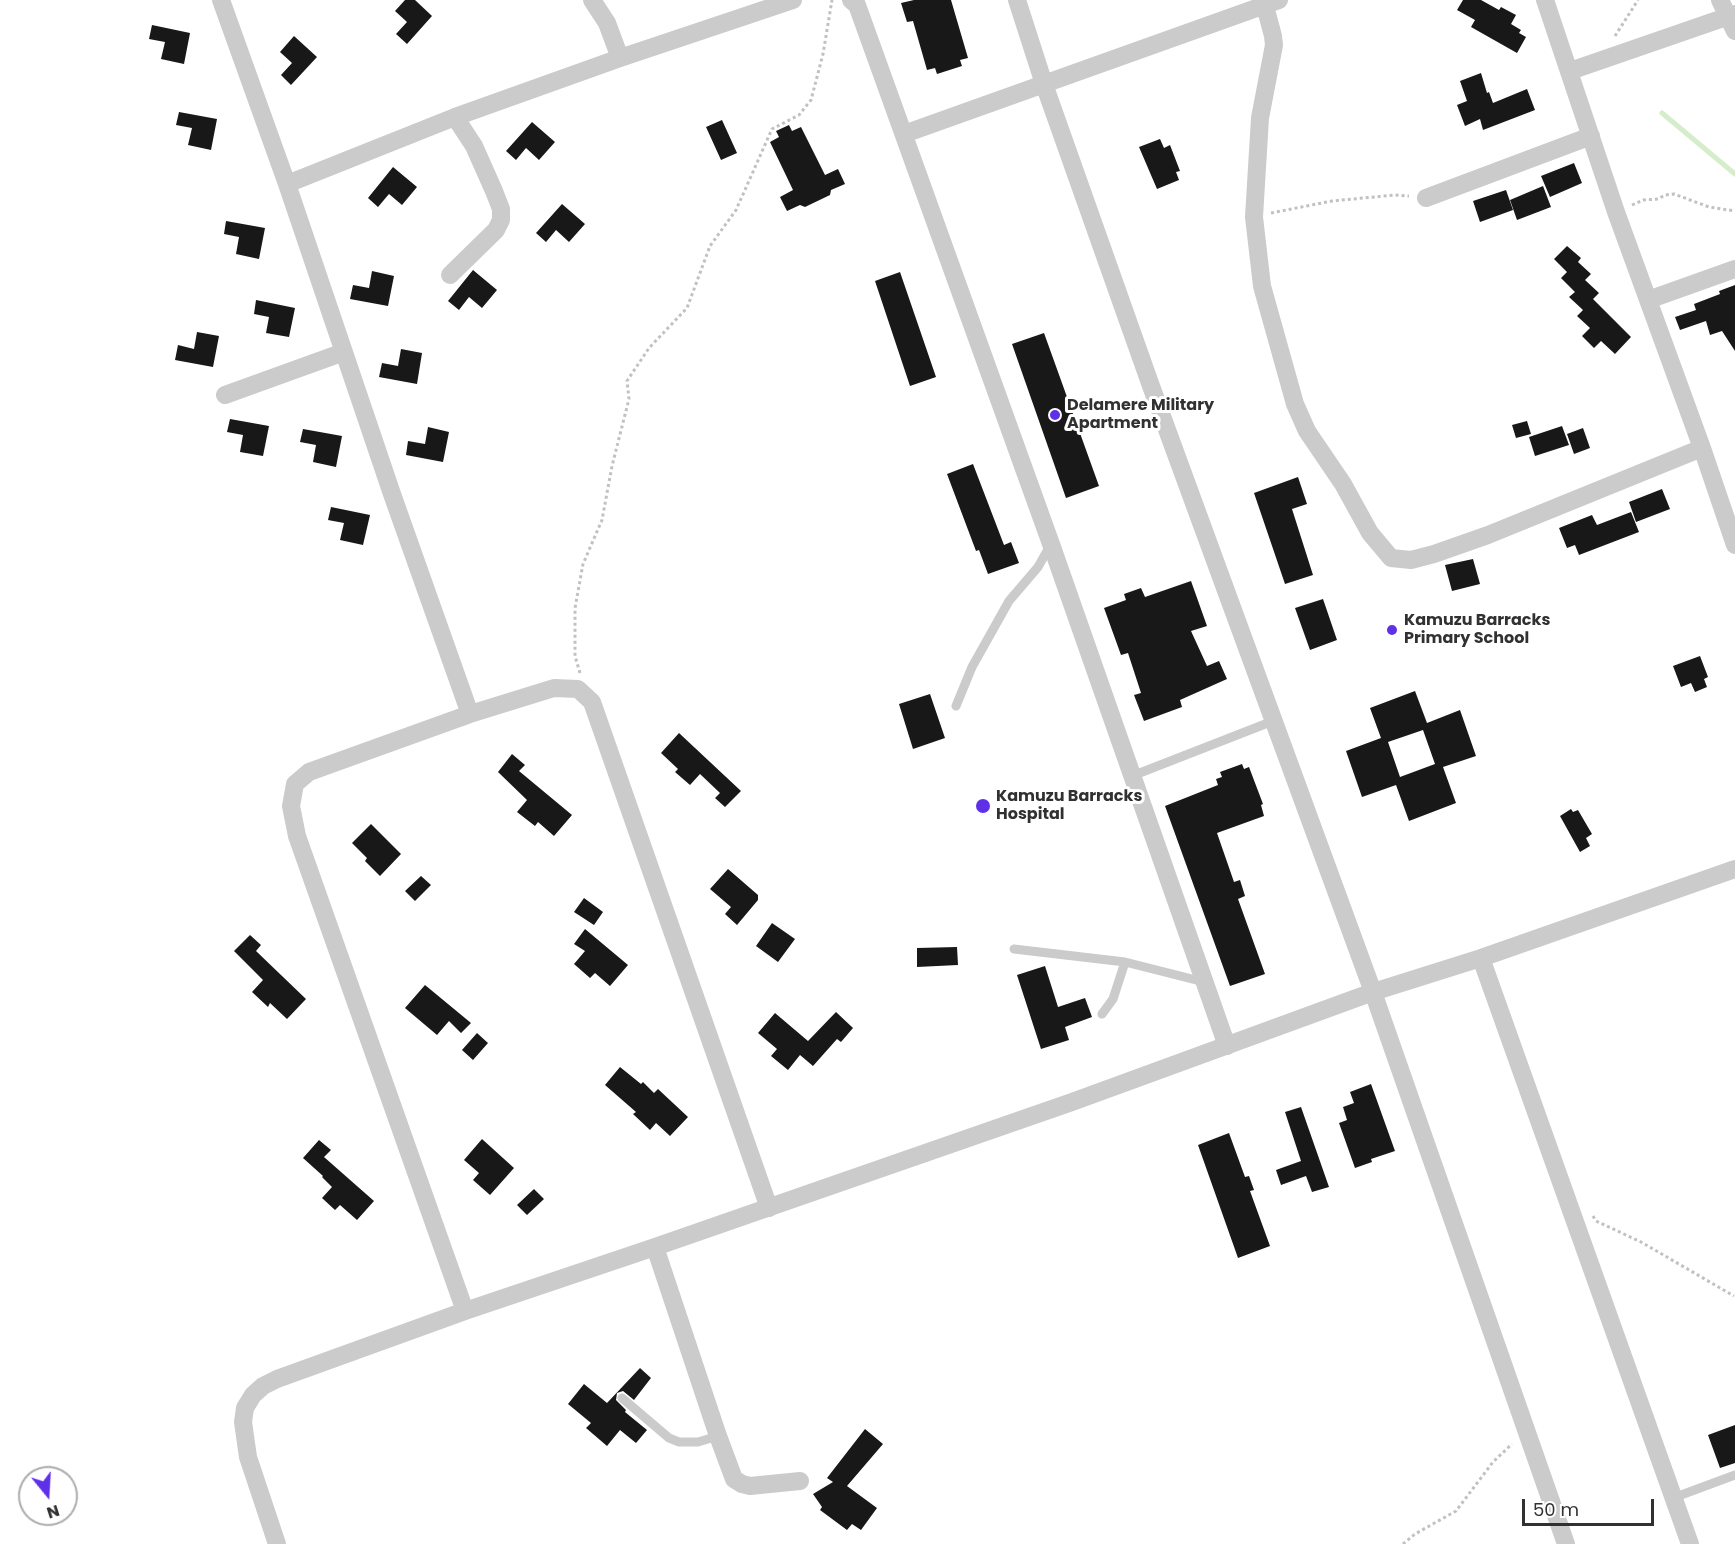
<!DOCTYPE html>
<style>
body{margin:0}
#map{position:relative;width:1735px;height:1544px;overflow:hidden;background:#fff;font-family:Poppins,sans-serif}
canvas{display:block}
.north{position:absolute;left:18px;top:1466px;width:60px;height:60px;box-sizing:border-box;background:#fff;border:2px solid #adadad;border-radius:50%;rotate:162deg;font-size:16px;font-weight:700;line-height:24px;text-align:center;color:#313131}
.north::after{content:'';display:block;margin:auto;width:21px;height:27px;background:#5e31e9;clip-path:polygon(50% 0,100% 100%,50% 72%,0 100%)}
.scale{position:absolute;left:1522px;top:1499px;width:132px;height:27px;box-sizing:border-box;border:3px solid #313131;border-top:0;padding-left:8px;font-size:18px;line-height:21px;white-space:nowrap;color:#313131;-webkit-text-stroke:4px #fff;paint-order:stroke}
</style>
<div id="map">
<canvas width="1735" height="1544"></canvas>
<div class="north">N</div>
<div class="scale">50 m</div>
</div>
<script>
const g = document.querySelector('canvas').getContext('2d');
g.lineJoin = 'round';
const poly = rows => new Path2D(rows.map(r => 'M' + r).join(''));
function trace(path, color, width, dash) { g.strokeStyle = color; g.lineWidth = width; g.lineCap = dash ? 'butt' : 'round'; g.setLineDash(dash || []); g.stroke(path); }
function fill(path, color) { g.fillStyle = color; g.fill(path, 'evenodd'); }
function label(font, color, halo, rows, align = 'center') {
  g.font = font + ' Poppins,sans-serif'; g.lineWidth = 6; g.setLineDash([]); g.textBaseline = 'middle'; g.strokeStyle = halo; g.fillStyle = color; for (const [text, x, y, turn = 0] of rows) {
    g.save(); g.translate(x, y); g.rotate((+turn || 0) * Math.PI / 180); g.textAlign = isNaN(turn) ? turn : align; if (halo) g.strokeText(text, 0, 0); g.fillText(text, 0, 0); g.restore();
  }
}
const stream = poly([
 [1662,113,1735,174]
]);
const building = poly([
 [405,0,415,0,432,16,407,44,396,34,407,22,395,11],
 [914,0,951,0,968,58,960,60,962,66,937,74,935,68,927,70,913,21,907,22,901,3],
 [1463,0,1481,0,1499,10,1501,7,1516,15,1511,24,1521,30,1519,33,1526,37,1517,53,1471,27,1475,20,1457,10],
 [152,25,190,33,184,64,161,59,165,42,149,39],
 [294,36,317,57,291,85,281,75,292,63,280,52],
 [1481,73,1487,93,1489,92,1493,103,1527,89,1535,110,1483,130,1480,119,1465,126,1457,105,1467,101,1460,81],
 [179,112,217,119,211,150,188,145,192,128,176,125],
 [722,120,737,153,721,160,706,127],
 [532,122,555,142,539,160,526,148,516,160,506,151],
 [789,125,792,131,801,127,825,175,838,169,845,184,831,190,830,195,805,207,800,205,787,211,780,197,793,190,770,142,779,137,776,131],
 [1160,139,1164,148,1170,145,1180,171,1176,172,1179,180,1157,189,1139,147],
 [1574,163,1582,183,1550,197,1541,176],
 [393,167,417,187,402,205,389,194,378,207,368,198],
 [1543,186,1551,207,1517,220,1510,200],
 [1506,190,1513,210,1480,222,1473,201],
 [562,204,585,224,569,242,556,230,546,242,536,233],
 [226,221,265,228,259,259,236,254,239,237,224,234],
 [1567,246,1581,258,1578,262,1591,274,1585,280,1599,293,1593,299,1631,337,1615,354,1601,341,1594,348,1582,336,1590,328,1577,316,1583,310,1569,297,1575,292,1561,278,1567,272,1554,259],
 [473,270,497,290,482,308,469,297,459,310,448,301],
 [372,271,394,276,388,306,350,299,353,285,369,288],
 [900,272,936,377,910,386,875,281],
 [1735,285,1735,351,1722,331,1710,335,1706,321,1680,330,1675,317,1696,310,1694,304,1720,294,1719,291],
 [256,300,295,308,289,337,266,333,269,317,254,314],
 [197,332,219,336,213,367,175,360,178,345,194,349],
 [1044,333,1099,486,1066,498,1012,344],
 [401,349,422,353,417,384,379,377,382,363,398,366],
 [230,419,269,426,263,456,240,452,243,435,227,432],
 [1527,421,1531,434,1516,438,1512,425],
 [1562,426,1569,445,1535,456,1529,437],
 [428,427,449,432,443,462,406,455,408,441,425,444],
 [1583,428,1590,448,1574,454,1567,434],
 [303,429,342,436,336,467,313,462,316,445,300,442],
 [973,464,1004,545,1011,542,1019,563,988,574,979,550,976,551,947,474],
 [1298,477,1307,504,1292,509,1313,575,1285,584,1254,493],
 [1662,489,1670,509,1636,522,1629,502],
 [331,507,370,515,363,545,340,540,344,523,328,520],
 [1631,512,1639,532,1579,555,1575,545,1567,548,1559,528,1592,515,1597,525],
 [1473,559,1480,584,1452,591,1445,565],
 [1191,581,1207,626,1191,631,1207,666,1219,661,1227,679,1180,700,1182,707,1144,721,1134,695,1141,693,1128,653,1121,655,1104,608,1126,600,1124,594,1141,588,1145,597],
 [1323,599,1337,640,1310,650,1295,608],
 [1700,656,1708,677,1704,679,1707,687,1695,692,1691,683,1681,687,1673,666],
 [1415,691,1427,723,1460,710,1476,756,1443,767,1456,803,1409,821,1396,785,1362,797,1346,751,1381,738,1370,708],
 [1423,730,1435,764,1400,777,1388,742],
 [930,694,945,738,913,749,899,704],
 [679,733,741,791,725,807,715,798,720,793,700,774,690,785,675,772,678,769,661,753],
 [512,754,525,765,519,771,572,815,554,836,538,822,535,826,517,812,527,800,498,772],
 [1242,764,1244,769,1249,767,1263,804,1261,805,1264,816,1217,833,1234,882,1240,880,1245,896,1238,899,1265,974,1230,986,1165,806,1218,785,1216,779,1222,777,1220,772],
 [1571,809,1573,812,1578,810,1592,834,1586,838,1590,846,1580,852,1560,816],
 [371,824,401,854,380,876,365,861,367,858,352,843],
 [728,869,758,895,758,900,737,925,725,914,731,907,710,889],
 [421,876,431,885,415,901,405,891],
 [584,898,603,912,594,925,574,912],
 [772,923,795,939,778,962,756,946],
 [585,929,628,965,610,986,595,973,590,978,574,964,585,951,574,944],
 [250,935,261,945,256,951,306,999,287,1019,270,1003,268,1007,252,992,263,980,234,951],
 [957,947,958,965,917,967,917,948],
 [1045,966,1058,1007,1085,998,1092,1017,1065,1027,1069,1040,1041,1049,1017,975],
 [425,985,471,1023,461,1033,449,1021,437,1035,405,1008],
 [836,1012,853,1028,841,1042,837,1039,813,1066,800,1055,788,1070,771,1056,777,1049,758,1033,775,1013,808,1041],
 [477,1033,488,1043,473,1060,462,1050],
 [620,1067,641,1084,643,1082,654,1093,658,1089,688,1117,670,1136,656,1123,650,1130,633,1114,636,1112,605,1085],
 [1371,1084,1395,1151,1371,1159,1372,1162,1355,1168,1339,1123,1347,1120,1343,1107,1354,1103,1350,1092],
 [1301,1107,1329,1187,1312,1192,1306,1176,1281,1185,1276,1170,1301,1161,1285,1112],
 [1229,1133,1245,1177,1249,1176,1254,1190,1250,1191,1270,1246,1238,1258,1198,1145],
 [482,1139,514,1168,490,1195,473,1180,479,1173,464,1160],
 [319,1140,331,1150,324,1157,374,1201,357,1220,340,1205,335,1210,322,1198,332,1187,322,1177,323,1176,303,1158],
 [534,1189,544,1199,527,1215,517,1205],
 [640,1368,651,1378,634,1400,623,1391,617,1393,616,1400,626,1410,625,1412,647,1430,636,1443,620,1430,607,1446,586,1428,591,1423,568,1404,584,1384,607,1403],
 [1735,1425,1735,1463,1720,1468,1708,1435],
 [865,1429,883,1444,847,1486,877,1508,861,1530,852,1524,847,1530,820,1510,822,1507,813,1494,833,1482,827,1478]
]);
const path = poly([
 [1615,36,1638,0],
 [1632,205,1643,200,1658,199,1665,195,1674,194,1709,207,1735,211],
 [1271,213,1332,201,1395,195,1409,196],
 [580,673,575,656,575,608,583,564,602,520,612,466,629,399,627,381,649,348,687,308,710,246,736,210,772,129,799,115,811,100,823,54,832,0],
 [1593,1216,1596,1221,1641,1242,1734,1296],
 [1403,1544,1415,1534,1456,1511,1493,1462,1512,1444]
]);
const lane = poly([
 [956,706,972,667,1009,601,1038,567,1051,544],
 [1132,776,1273,721],
 [1014,949,1125,962,1204,982],
 [1102,1014,1113,999,1125,962],
 [622,1398,669,1438,679,1442,698,1442,718,1436],
 [1673,1498,1735,1475]
]);
const street = poly([
 [221,0,287,184,392,494,470,714],
 [592,0,607,23,620,58],
 [851,0,857,5,1051,544,1227,1046],
 [1017,0,1044,84,1151,386,1373,992,1566,1544],
 [1545,0,1616,212,1702,448,1735,545],
 [1720,0,1735,31],
 [1265,6,1273,36,1274,45,1260,118,1254,217,1262,286,1295,404,1307,431,1343,484,1370,533,1391,558,1411,560,1434,554,1488,535,1702,448],
 [1570,71,1735,14],
 [904,134,1279,0],
 [287,184,455,117,620,58,793,0],
 [1426,198,1591,136],
 [450,275,496,230,501,220,501,209,494,191,474,146,455,117],
 [1648,300,1735,269],
 [225,395,344,352],
 [1481,958,1690,1544],
 [655,1247,718,1436,734,1479,742,1484,750,1486,800,1481],
 [465,1311,297,836,291,806,295,784,309,772,470,714,554,688,578,689,592,702,769,1208],
 [277,1544,248,1457,243,1422,245,1408,253,1395,263,1386,277,1379,465,1311,655,1247,1072,1102,1373,992,1481,958,1735,869]
]);
const markers = [
 [1055,415,6,"#5e31e9"],
 [1392,630,6,"#5e31e9"],
 [983,806,8,"#5e31e9"]
];
const poiNames = [
 ["Delamere Military",1067,406],
 ["Apartment",1067,424],
 ["Kamuzu Barracks",1404,621],
 ["Primary School",1404,639],
 ["Kamuzu Barracks",996,797],
 ["Hospital",996,815]
];
trace(stream, '#d5edcb', 5);
fill(building, '#181818');
trace(path, '#c1c1c1', 3, [3, 3]);
trace(lane, '#cbcbcb', 9);
trace(street, '#cbcbcb', 18);
for (const [x, y, r, color] of markers) { const dot = new Path2D(); dot.arc(x, y, r, 0, 2 * Math.PI); g.fillStyle = color; g.fill(dot); trace(dot, '#fff', 2); }
label('bold 16px', '#313131', '#fff', poiNames, 'left');
</script>
